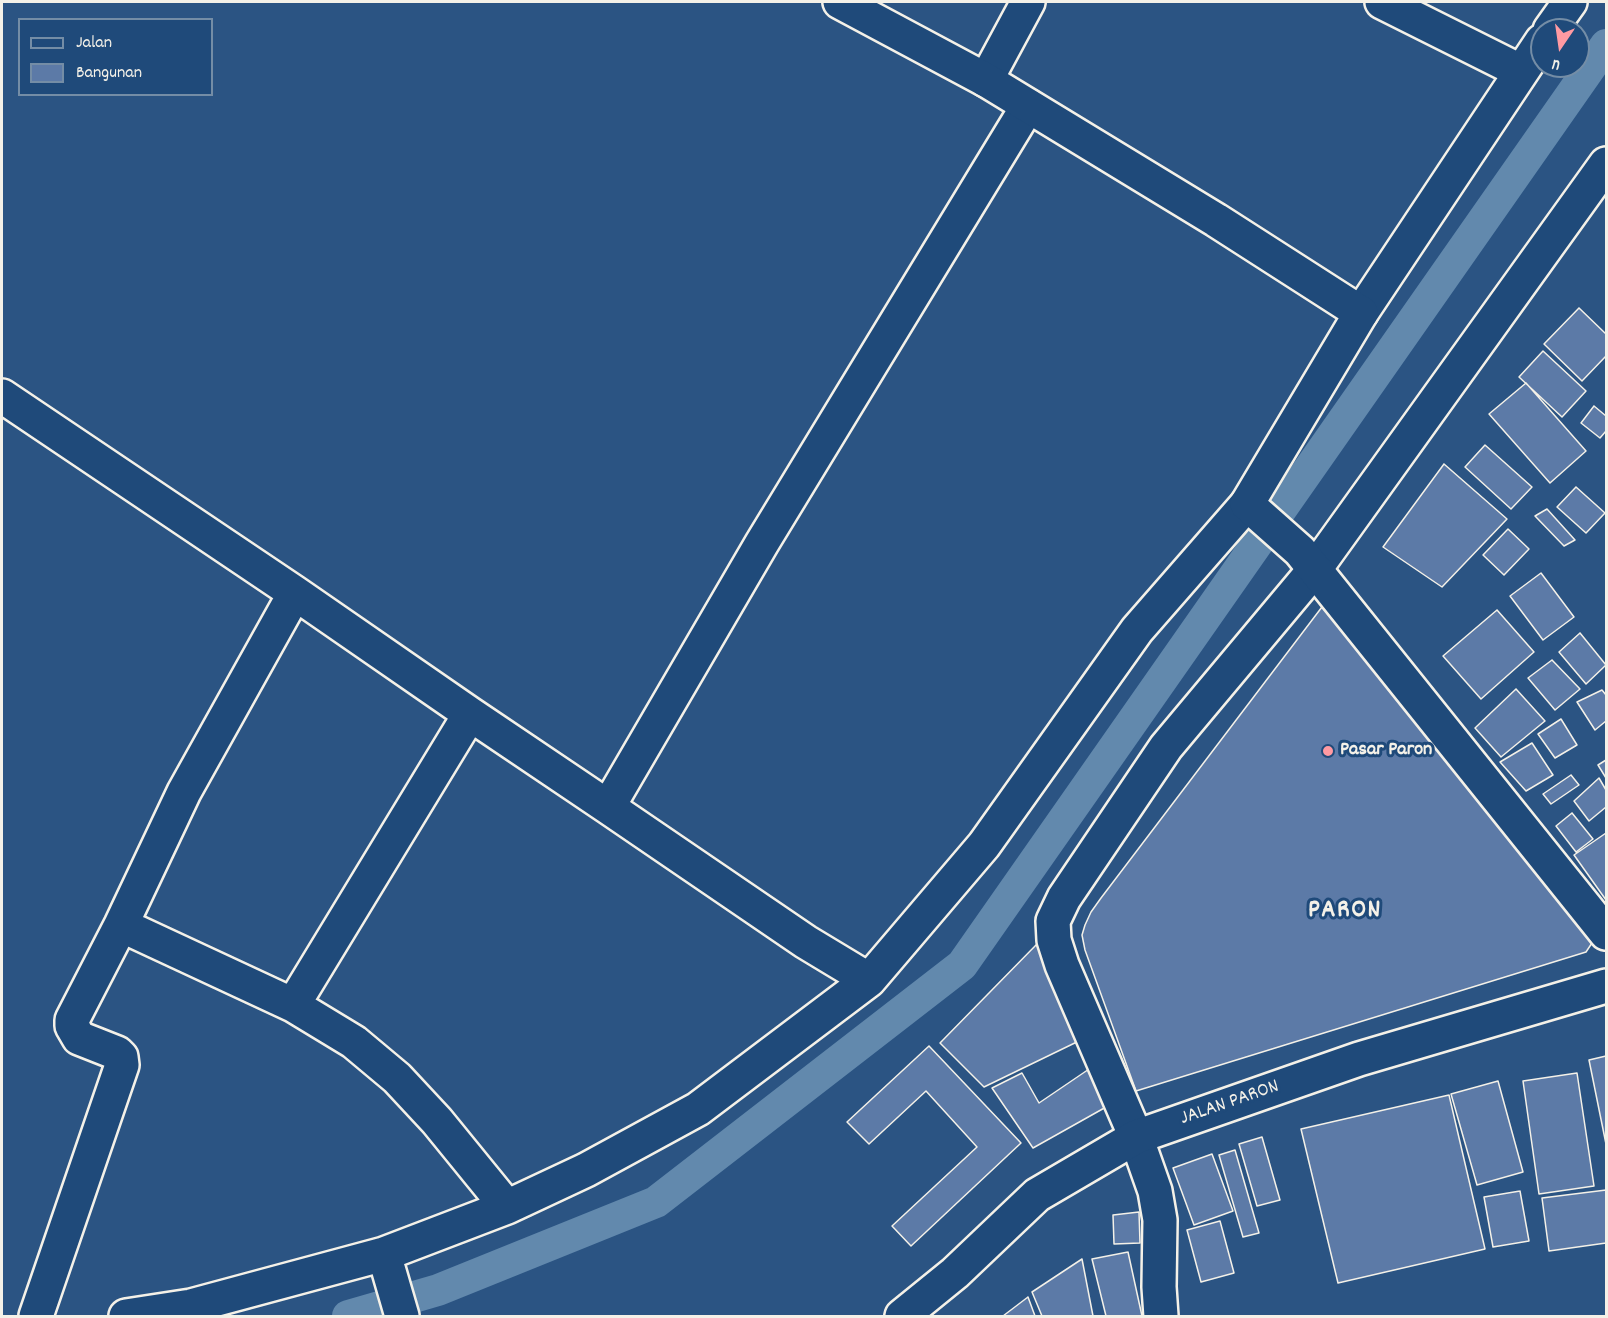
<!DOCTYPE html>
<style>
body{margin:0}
#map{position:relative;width:1608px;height:1318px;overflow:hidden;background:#2b5483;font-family:Dekko,sans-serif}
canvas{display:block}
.frame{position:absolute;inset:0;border:3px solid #f4f1e8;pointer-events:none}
.legend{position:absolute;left:18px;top:18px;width:195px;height:78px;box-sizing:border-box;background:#1f4a7a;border:2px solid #748da6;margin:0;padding:8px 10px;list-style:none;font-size:18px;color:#f4f1e8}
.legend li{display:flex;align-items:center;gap:12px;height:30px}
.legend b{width:30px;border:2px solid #748da6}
.north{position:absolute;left:1530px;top:18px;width:60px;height:60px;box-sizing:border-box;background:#1f4a7a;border:2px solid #748da6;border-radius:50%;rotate:193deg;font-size:16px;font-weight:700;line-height:24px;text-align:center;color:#f4f1e8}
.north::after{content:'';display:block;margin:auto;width:21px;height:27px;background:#ff9aa2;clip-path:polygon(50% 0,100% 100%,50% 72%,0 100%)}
</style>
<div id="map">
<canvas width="1608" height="1318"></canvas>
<div class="frame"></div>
<ul class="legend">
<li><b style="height:8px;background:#1f4a7a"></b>Jalan</li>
<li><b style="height:16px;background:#5c7aa7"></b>Bangunan</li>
</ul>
<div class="north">U</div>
</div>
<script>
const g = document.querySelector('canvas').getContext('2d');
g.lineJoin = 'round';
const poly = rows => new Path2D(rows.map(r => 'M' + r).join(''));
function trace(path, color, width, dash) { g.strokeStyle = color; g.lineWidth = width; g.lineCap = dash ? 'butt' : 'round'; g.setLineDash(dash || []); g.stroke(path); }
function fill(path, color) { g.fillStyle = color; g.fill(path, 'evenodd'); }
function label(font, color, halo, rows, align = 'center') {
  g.font = font + ' Dekko,sans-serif'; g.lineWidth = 6; g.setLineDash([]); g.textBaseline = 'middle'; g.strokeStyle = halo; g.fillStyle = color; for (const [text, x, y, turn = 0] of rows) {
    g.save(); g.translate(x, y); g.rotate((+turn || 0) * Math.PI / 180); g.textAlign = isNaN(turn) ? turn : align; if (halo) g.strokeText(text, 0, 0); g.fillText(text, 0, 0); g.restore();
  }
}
const canal = poly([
 [348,1316,438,1290,656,1202,962,965,1606,45]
]);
const building = poly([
 [1579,308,1606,334,1606,356,1582,381,1544,344,1579,308],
 [1543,351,1586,391,1562,417,1519,377,1543,351],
 [1526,383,1586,451,1550,483,1489,414,1526,383],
 [1594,406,1606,416,1606,431,1600,438,1581,423,1594,406],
 [1485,445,1532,487,1511,509,1465,467,1485,445],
 [1444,464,1507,519,1442,587,1383,547,1444,464],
 [1576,487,1605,513,1586,533,1557,507,1576,487],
 [1547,509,1575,540,1564,546,1535,516,1547,509],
 [1508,529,1529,549,1504,575,1483,555,1508,529],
 [1541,573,1574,617,1543,640,1510,596,1541,573],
 [1325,603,1594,940,1586,952,1136,1091,1085,950,1082,935,1085,925,1091,912,1101,898,1325,603],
 [1497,610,1534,652,1481,699,1443,656,1497,610],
 [1580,633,1606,665,1586,684,1559,652,1580,633],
 [1552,660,1580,689,1555,710,1528,678,1552,660],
 [1516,689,1545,721,1501,757,1475,728,1516,689],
 [1602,690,1606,695,1606,721,1595,730,1577,702,1602,690],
 [1561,719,1577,745,1555,758,1538,734,1561,719],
 [1532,743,1553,775,1526,791,1500,762,1532,743],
 [1606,760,1606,778,1598,765,1606,760],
 [1571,775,1579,785,1551,804,1543,794,1571,775],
 [1599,778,1606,790,1606,807,1589,821,1574,801,1599,778],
 [1572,813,1593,839,1576,852,1556,826,1572,813],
 [1606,833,1606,900,1574,855,1606,833],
 [1037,944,1083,1039,984,1087,940,1043,1037,944],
 [929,1046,1021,1143,911,1246,892,1226,977,1147,926,1091,869,1144,847,1122,929,1046],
 [1606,1056,1606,1144,1589,1060,1606,1056],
 [1095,1065,1115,1102,1033,1148,992,1088,1022,1073,1039,1103,1095,1065],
 [1577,1073,1594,1186,1539,1194,1523,1081,1577,1073],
 [1498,1081,1523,1172,1477,1185,1451,1094,1498,1081],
 [1449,1095,1485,1249,1338,1283,1301,1129,1449,1095],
 [1262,1137,1280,1200,1257,1206,1239,1144,1262,1137],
 [1235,1150,1259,1233,1243,1237,1219,1155,1235,1150],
 [1212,1154,1233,1211,1194,1225,1173,1168,1212,1154],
 [1606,1190,1606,1243,1549,1251,1542,1198,1606,1190],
 [1520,1191,1529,1241,1493,1247,1484,1197,1520,1191],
 [1139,1212,1140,1243,1114,1244,1113,1215,1139,1212],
 [1220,1221,1234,1273,1201,1282,1187,1230,1220,1221],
 [1128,1252,1142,1316,1106,1316,1092,1259,1128,1252],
 [1082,1259,1093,1316,1042,1316,1032,1292,1082,1259],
 [1028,1297,1035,1316,1003,1316,1028,1297]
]);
const street = poly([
 [1382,2,1520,71],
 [1550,30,1570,2],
 [986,80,1028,2],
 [1361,313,1542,41],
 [2,396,295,593,470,714,608,807,806,942,869,980],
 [608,807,762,543,1028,106],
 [121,925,293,1005,354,1042,397,1078,437,1121,507,1207],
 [293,1005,470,714],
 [384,1254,402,1316],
 [36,1316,122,1065,121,1057,117,1053,79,1038,72,1026,72,1020,121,925,184,792,295,593],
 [126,1316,191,1306,384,1254,507,1207,586,1170,698,1109,869,980,984,845,1137,630,1247,504],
 [1161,1316,1159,1287,1160,1220,1155,1191,1136,1137,1062,965,1054,940,1053,921,1064,898,1166,747,1315,569,1606,164]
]);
const secondary = poly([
 [840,2,986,80,1216,220,1361,313,1247,504,1300,551,1606,933],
 [902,1316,955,1273,1037,1195,1136,1137,1359,1059,1606,986]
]);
const markers = [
 [1328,751,6,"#ff9aa2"]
];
const poiNames = [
 ["Pasar Paron",1340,751]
];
const streetNames = [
 ["JALAN PARON",1230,1104,-19]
];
const districtNames = [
 ["PARON",1345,912]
];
trace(canal, '#6289ad', 32);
fill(building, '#5c7aa7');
trace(building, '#f4f1e8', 1.5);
trace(street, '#f4f1e8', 38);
trace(secondary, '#f4f1e8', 38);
trace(street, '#1f4a7a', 33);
trace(secondary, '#1f4a7a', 33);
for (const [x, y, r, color] of markers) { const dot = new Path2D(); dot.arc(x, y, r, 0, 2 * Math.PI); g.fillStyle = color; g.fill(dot); trace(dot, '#1f4a7a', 2); }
label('bold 20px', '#f4f1e8', '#1f4a7a', poiNames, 'left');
label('20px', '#f4f1e8', '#1f4a7a', streetNames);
g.letterSpacing = '1.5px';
label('bold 26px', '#f4f1e8', '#1f4a7a', districtNames);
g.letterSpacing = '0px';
</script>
